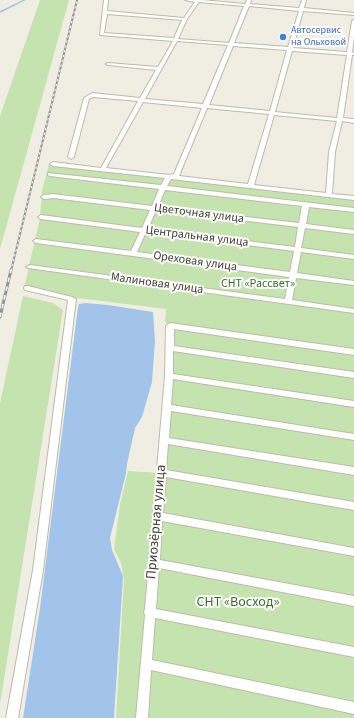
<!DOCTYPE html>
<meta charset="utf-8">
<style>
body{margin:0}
canvas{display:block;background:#f0eee3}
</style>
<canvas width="354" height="718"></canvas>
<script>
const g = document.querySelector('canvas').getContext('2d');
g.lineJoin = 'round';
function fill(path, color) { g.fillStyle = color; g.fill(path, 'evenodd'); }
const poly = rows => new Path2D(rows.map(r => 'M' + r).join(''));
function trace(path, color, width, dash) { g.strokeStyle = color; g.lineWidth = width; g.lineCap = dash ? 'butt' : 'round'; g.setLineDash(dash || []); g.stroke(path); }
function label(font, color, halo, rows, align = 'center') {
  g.font = font + ' "Source Sans 3",sans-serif'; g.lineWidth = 4; g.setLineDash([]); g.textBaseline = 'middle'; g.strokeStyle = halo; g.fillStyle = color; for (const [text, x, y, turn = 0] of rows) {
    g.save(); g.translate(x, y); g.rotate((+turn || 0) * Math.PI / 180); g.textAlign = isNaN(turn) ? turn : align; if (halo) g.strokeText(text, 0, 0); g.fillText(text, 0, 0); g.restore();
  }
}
const green = poly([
 [40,0,69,0,0,249,0,116],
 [49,164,354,198,354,718,116,718,124,579,121,563,114,549,120,504,128,471,161,473,170,326,165,322,166,309,62,296,26,287,25,284,40,218,42,191],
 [23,296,53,303,63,310,0,704,0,403]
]);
const water = poly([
 [86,303,108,305,153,312,155,341,152,382,142,417,135,428,127,464,126,473,110,538,112,550,123,576,114,718,23,718,40,608,78,307,79,304]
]);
const canal = poly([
 [23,0,26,0,0,13,0,11,23,0]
]);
const minor = poly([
 [104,0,108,0,107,11,184,18,195,2,185,0,202,0,245,4,247,0,251,0,250,4,299,8,302,0,306,0,304,8,354,13,354,15,303,11,293,48,347,52,352,21,354,20,354,37,352,52,354,53,354,55,352,55,343,118,354,119,354,123,342,121,335,152,332,194,354,196,354,200,171,179,167,186,354,208,354,212,309,207,306,224,354,230,354,234,305,228,301,248,354,255,354,259,301,252,297,273,354,281,354,285,296,278,292,300,354,309,354,313,28,268,26,267,30,265,285,299,289,277,36,243,33,241,36,239,131,251,140,232,41,219,38,217,41,215,142,228,150,210,53,198,44,199,41,197,44,195,53,194,152,206,159,189,50,176,48,175,48,173,161,185,165,178,53,166,50,164,53,162,101,168,138,101,93,97,89,99,74,157,71,159,68,157,84,98,92,93,140,98,156,70,108,65,106,64,108,63,158,67,173,41,100,35,104,0],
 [199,2,244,6,229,43,178,39,187,19,199,2],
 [249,6,299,11,288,47,234,43,249,6],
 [107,14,182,20,174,38,104,33,107,14],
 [177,41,228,45,203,104,145,99,177,41],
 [233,46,287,50,270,111,209,105,233,46],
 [292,51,347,55,337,118,275,112,292,51],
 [143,102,202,108,174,174,169,175,106,168,143,102],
 [207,108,269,114,248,184,179,176,207,108],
 [274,115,337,121,329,152,326,193,254,185,274,115],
 [165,190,302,206,299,223,158,207,165,190],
 [156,210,298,227,295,247,148,229,156,210],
 [146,232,294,251,290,272,137,252,146,232],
 [25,286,28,286,72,297,76,299,43,570,18,718,6,718,33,570,68,300,25,290,24,288,25,286],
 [170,323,354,349,354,355,174,329,174,346,354,372,354,378,173,351,173,374,354,401,354,407,173,379,171,405,354,434,354,440,171,411,169,438,354,467,354,475,168,444,166,470,354,502,354,510,166,477,163,513,354,548,354,556,162,521,160,560,354,596,354,606,159,568,156,609,354,647,354,657,155,618,152,660,354,702,354,714,151,670,148,718,136,718,145,615,144,612,145,609,165,376,166,326,170,323]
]);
const railFar1 = poly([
 [11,271,77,0]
]);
const rail = poly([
 [0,317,11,270]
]);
const markers = [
 [283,37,4,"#3f7fe0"]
];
const farShopnames = [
 ["Автосервис",291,31],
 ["на Ольховой",291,43]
];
const streetNames = [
 ["Цветочная улица",199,214,7],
 ["Центральная улица",197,237,7],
 ["Ореховая улица",195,262,8],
 ["Малиновая улица",157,284,8]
];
const parkNames = [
 ["СНТ «Рассвет»",258,284]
];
const nearStreetnames = [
 ["Приозёрная улица",157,522,-85]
];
const nearParknames = [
 ["СНТ «Восход»",238,603]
];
fill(green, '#c5e3ae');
fill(water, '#a2c4ea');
fill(canal, '#a2c4ea');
trace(minor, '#beb9aa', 2);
fill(minor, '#fff');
trace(railFar1, '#939393', 2);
trace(rail, '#939393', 3);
trace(railFar1, '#fff', 1, [2.5]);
trace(rail, '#fff', 1.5, [4.5]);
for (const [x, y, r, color] of markers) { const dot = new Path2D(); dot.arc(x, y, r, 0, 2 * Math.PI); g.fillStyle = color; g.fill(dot); trace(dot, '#fff', 1.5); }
label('10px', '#366cbe', '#fff', farShopnames, 'left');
label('12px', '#423e34', '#fff', streetNames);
label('12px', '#3d6f2c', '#fff', parkNames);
label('14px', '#423e34', '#fff', nearStreetnames);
label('14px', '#3d6f2c', '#fff', nearParknames);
</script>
